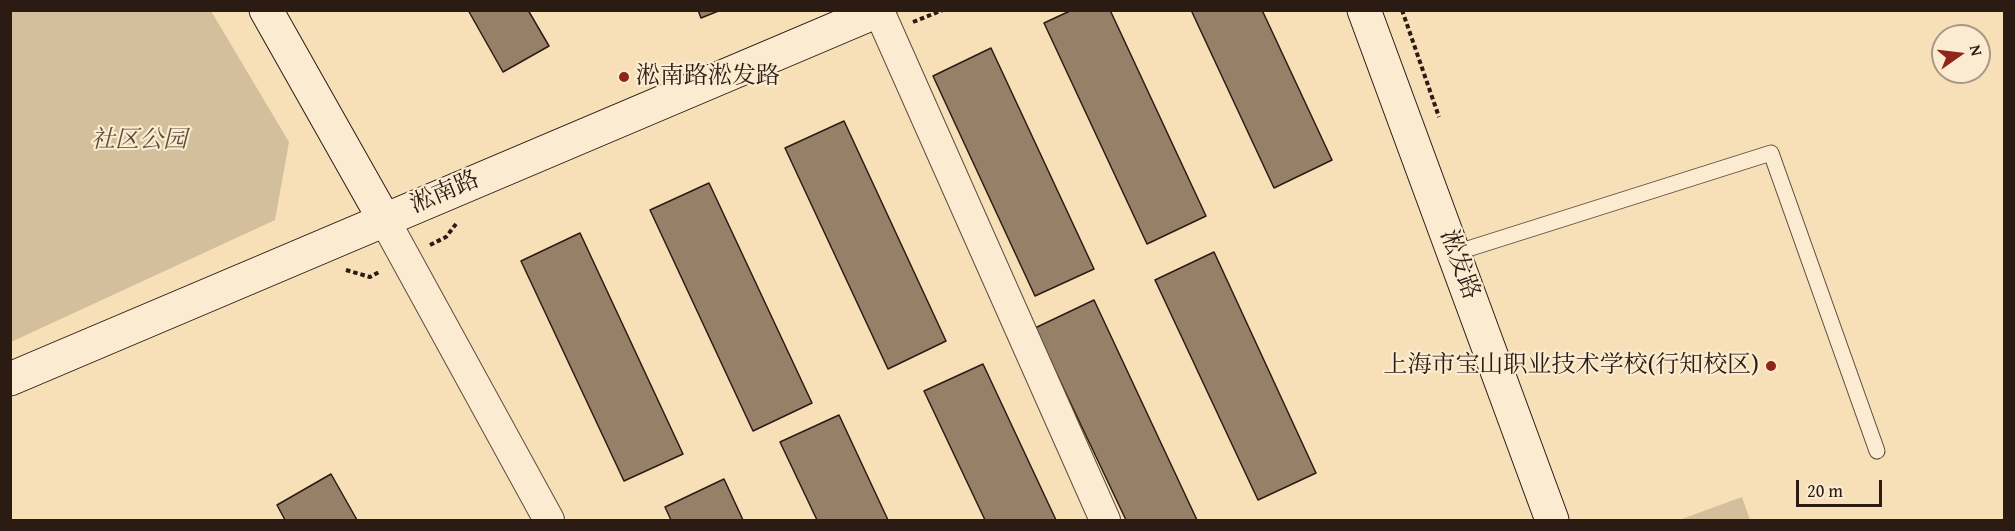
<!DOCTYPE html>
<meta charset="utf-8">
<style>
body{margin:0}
#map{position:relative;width:2015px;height:531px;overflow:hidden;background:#f7e0b8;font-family:"Gentium Book Plus",serif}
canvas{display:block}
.frame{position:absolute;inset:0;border:12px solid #2c1b12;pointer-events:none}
.north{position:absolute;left:1931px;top:24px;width:60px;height:60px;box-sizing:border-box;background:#faebd1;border:2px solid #a89885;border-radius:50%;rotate:76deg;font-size:16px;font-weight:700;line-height:24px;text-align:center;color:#2c1b12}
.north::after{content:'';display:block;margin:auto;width:21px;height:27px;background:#8f2418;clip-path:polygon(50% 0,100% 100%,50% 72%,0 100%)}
.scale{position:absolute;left:1796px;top:480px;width:86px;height:27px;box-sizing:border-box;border:3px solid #2c1b12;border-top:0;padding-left:8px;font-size:18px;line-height:21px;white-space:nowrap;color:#2c1b12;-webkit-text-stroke:4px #faebd1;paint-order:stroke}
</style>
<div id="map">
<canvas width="2015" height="531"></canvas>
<div class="frame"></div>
<div class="north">N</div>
<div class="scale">20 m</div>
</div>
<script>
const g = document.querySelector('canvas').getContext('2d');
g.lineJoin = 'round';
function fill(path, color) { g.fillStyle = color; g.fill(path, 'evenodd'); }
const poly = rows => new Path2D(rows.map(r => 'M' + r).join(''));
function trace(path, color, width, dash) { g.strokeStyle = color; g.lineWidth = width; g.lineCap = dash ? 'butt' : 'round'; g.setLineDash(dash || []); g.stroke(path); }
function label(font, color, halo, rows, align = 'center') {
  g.font = font + ' "Gentium Book Plus","Noto Serif SC",serif'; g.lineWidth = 4.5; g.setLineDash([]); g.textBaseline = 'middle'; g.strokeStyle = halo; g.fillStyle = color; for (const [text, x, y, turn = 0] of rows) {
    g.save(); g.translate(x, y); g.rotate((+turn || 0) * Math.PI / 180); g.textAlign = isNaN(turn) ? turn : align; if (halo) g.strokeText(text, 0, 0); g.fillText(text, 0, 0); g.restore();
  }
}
const green = poly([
 [10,11,211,11,289,142,275,220,11,342],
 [1742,497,1750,520,1679,520]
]);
const building = poly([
 [468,10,528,10,549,46,503,72,468,10],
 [698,10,721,10,701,18,698,10],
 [1072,10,1110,10,1206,216,1147,244,1044,23,1072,10],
 [1191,10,1262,10,1332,160,1274,188,1191,10],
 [991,48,1094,269,1035,296,933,76,991,48],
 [844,121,946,341,888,369,785,148,844,121],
 [709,183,812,403,753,431,650,210,709,183],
 [580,233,683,454,624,481,521,261,580,233],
 [1214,252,1316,473,1258,500,1155,280,1214,252],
 [1094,300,1197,520,1126,520,1035,328,1094,300],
 [983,364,1056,520,985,520,924,391,983,364],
 [839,415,888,520,817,520,780,442,839,415],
 [331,474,357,520,285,520,277,505,331,474],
 [724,479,743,520,671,520,665,507,724,479]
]);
const path = poly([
 [1402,10,1439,117],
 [913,22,943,10],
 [430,245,446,237,456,224],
 [346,270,370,277,381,271]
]);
const lane = poly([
 [1455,253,1771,153,1877,451]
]);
const street = poly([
 [879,11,1105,520],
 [384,219,549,520]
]);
const secondary = poly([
 [266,10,384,219],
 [1364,10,1552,520],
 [10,379,880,10]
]);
const markers = [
 [624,77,6,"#8f2418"],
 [1771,366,6,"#8f2418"]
];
const poiNames = [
 ["淞南路淞发路",636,77],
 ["上海市宝山职业技术学校(行知校区)",1759,366,"right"]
];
const parkNames = [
 ["社区公园",139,141]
];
const streetNames = [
 ["淞南路",445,193,-23],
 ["淞发路",1459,265,70]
];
fill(green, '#d4bf9c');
fill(building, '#968168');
trace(building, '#2c1b12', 1.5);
trace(lane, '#5f4c3c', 17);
trace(street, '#5f4c3c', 32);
trace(secondary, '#2c1b12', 35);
trace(path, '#2c1b12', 4, [4.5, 3]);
trace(lane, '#faebd1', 15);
trace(street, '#faebd1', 30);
trace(secondary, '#faebd1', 33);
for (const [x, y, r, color] of markers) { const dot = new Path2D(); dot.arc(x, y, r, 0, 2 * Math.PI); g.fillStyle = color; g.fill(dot); trace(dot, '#faebd1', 2); }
label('24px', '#2c1b12', '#faebd1', poiNames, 'left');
label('italic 24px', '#5e4c3b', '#faebd1', parkNames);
label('24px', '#2c1b12', '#faebd1', streetNames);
</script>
